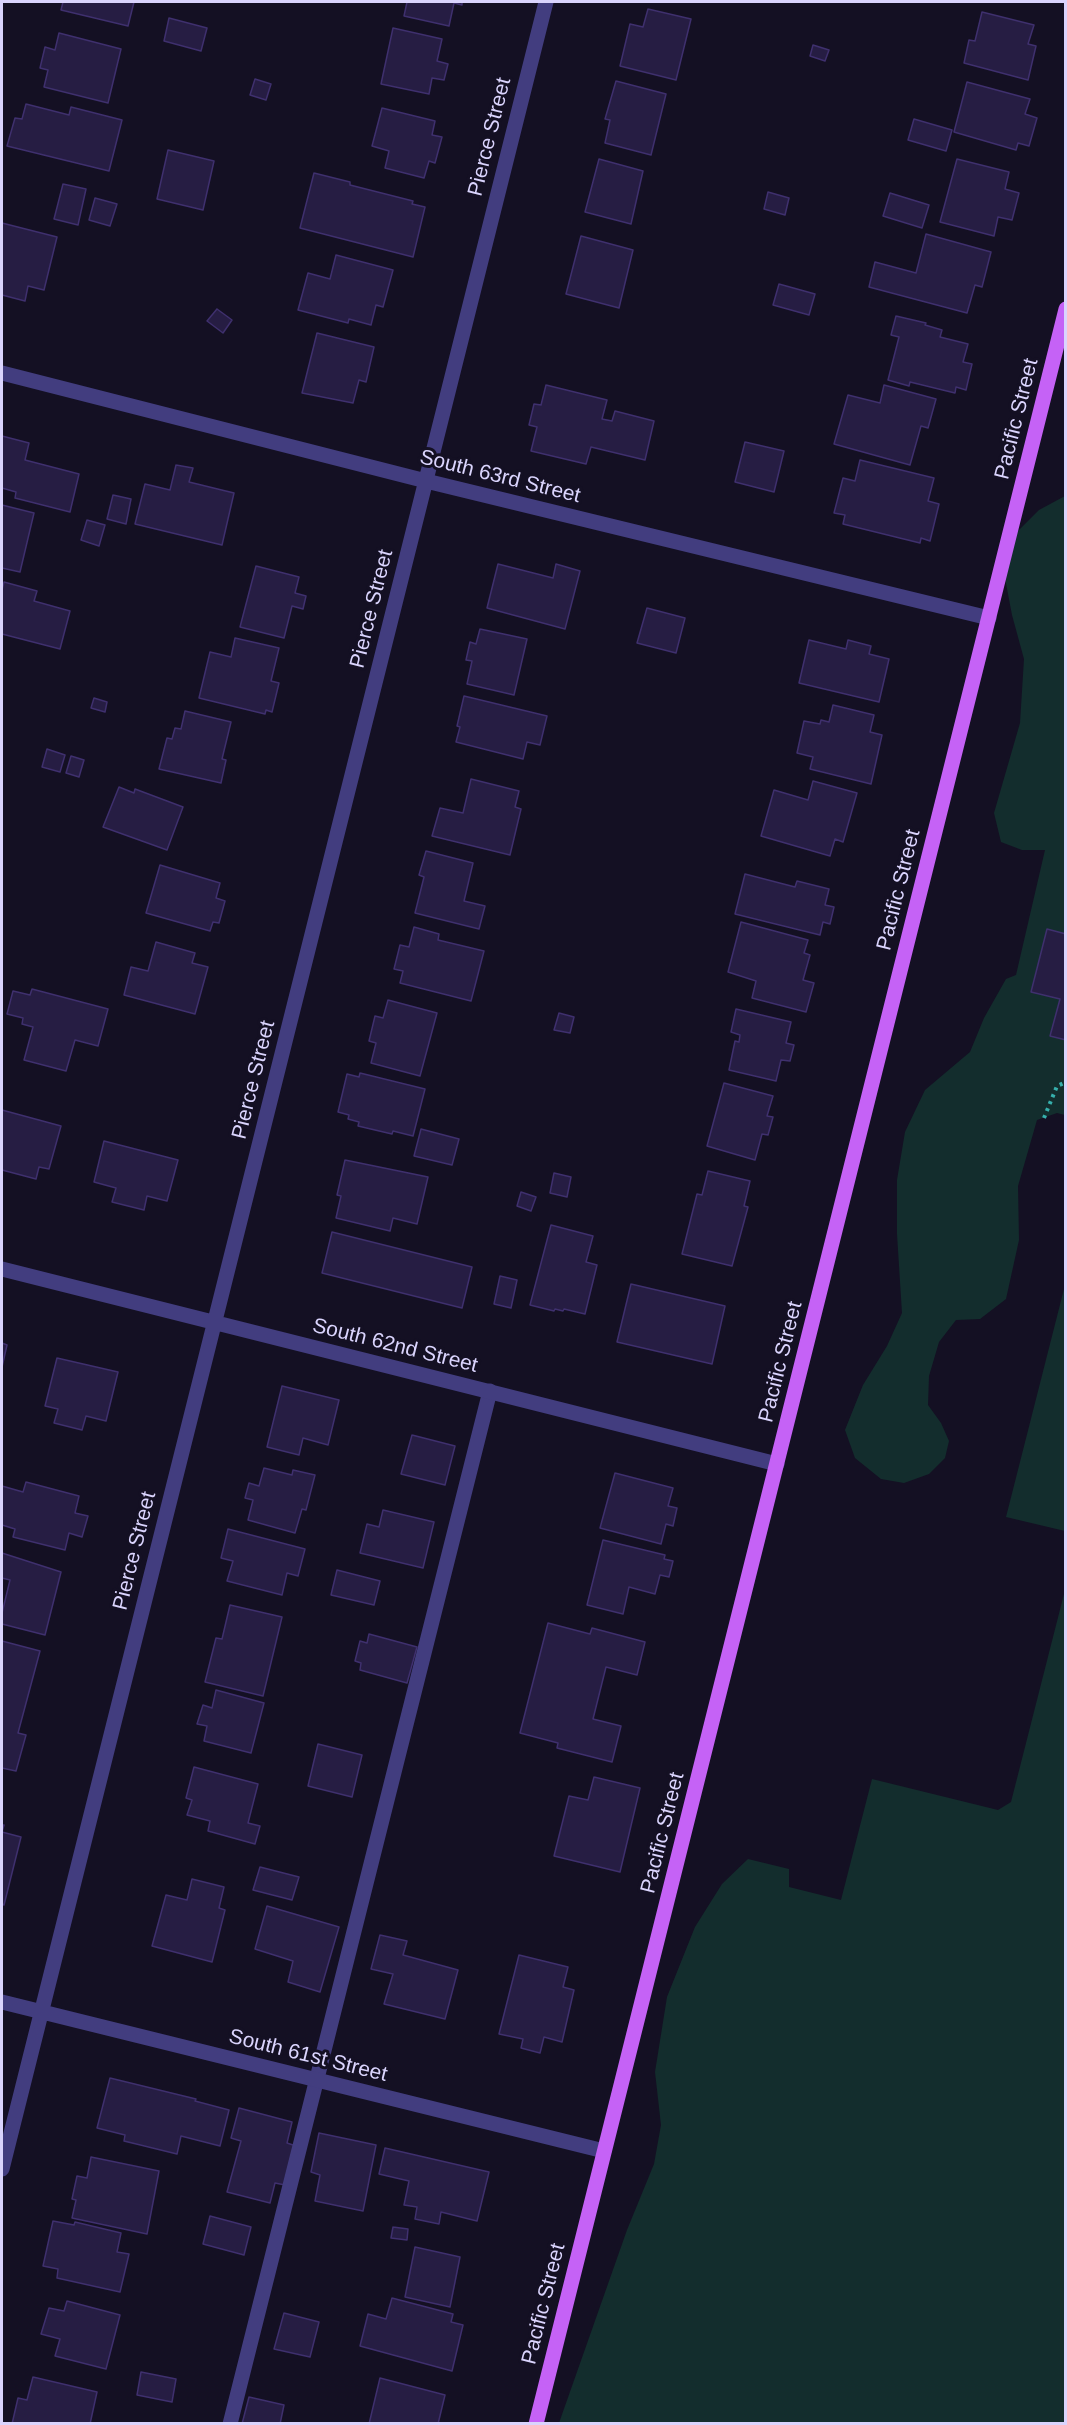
<!DOCTYPE html>
<style>
body{margin:0}
#map{position:relative;width:1067px;height:2425px;overflow:hidden;background:#141023;font-family:Arial,sans-serif}
canvas{display:block}
.frame{position:absolute;inset:0;border:3px solid #dad4fd;pointer-events:none}
</style>
<div id="map">
<canvas width="1067" height="2425"></canvas>
<div class="frame"></div>
</div>
<script>
const g = document.querySelector('canvas').getContext('2d');
g.lineJoin = 'round';
function fill(path, color) { g.fillStyle = color; g.fill(path, 'evenodd'); }
const poly = rows => new Path2D(rows.map(r => 'M' + r).join(''));
function trace(path, color, width, dash) { g.strokeStyle = color; g.lineWidth = width; g.lineCap = dash ? 'butt' : 'round'; g.setLineDash(dash || []); g.stroke(path); }
function label(font, color, halo, rows, align = 'center') {
  g.font = font + ' Arial,sans-serif'; g.lineWidth = 6; g.setLineDash([]); g.textBaseline = 'middle'; g.strokeStyle = halo; g.fillStyle = color; for (const [text, x, y, turn = 0] of rows) {
    g.save(); g.translate(x, y); g.rotate((+turn || 0) * Math.PI / 180); g.textAlign = isNaN(turn) ? turn : align; if (halo) g.strokeText(text, 0, 0); g.fillText(text, 0, 0); g.restore();
  }
}
const green = poly([
 [1065,496,1065,1115,1057,1113,1037,1120,1018,1186,1019,1240,1006,1299,980,1319,956,1320,939,1342,929,1376,928,1405,941,1423,949,1441,945,1458,929,1474,904,1483,881,1479,855,1458,845,1430,863,1385,887,1346,902,1313,897,1234,897,1180,905,1132,925,1090,970,1052,984,1018,1006,979,1016,975,1045,850,1022,850,1001,842,994,813,1020,723,1024,659,1012,615,1005,578,1016,533,1039,510],
 [1065,1285,1066,1531,1065,1531,1006,1517],
 [1065,1590,1065,2423,559,2423,627,2230,654,2164,661,2125,655,2072,667,1997,695,1927,722,1884,748,1859,789,1869,789,1887,841,1900,872,1779,998,1810,1011,1802]
]);
const building = poly([
 [63,2,134,2,128,26,61,10,63,2],
 [407,2,462,2,462,5,454,3,449,26,404,16,407,2],
 [648,9,691,19,676,80,620,66,630,24,643,27,648,9],
 [982,12,1034,25,1028,44,1036,46,1028,80,964,63,969,40,975,41,982,12],
 [169,18,207,28,201,51,164,41,169,18],
 [393,28,442,39,437,61,448,64,444,80,432,78,429,94,381,84,393,28],
 [59,33,121,49,108,103,44,87,48,70,40,68,45,47,55,50,59,33],
 [813,45,829,50,825,61,810,56,813,45],
 [255,79,271,84,266,100,250,95,255,79],
 [616,81,666,94,651,155,605,143,610,120,605,119,616,81],
 [967,82,1030,99,1025,114,1037,118,1029,146,1018,143,1016,150,954,132,967,82],
 [26,104,69,115,71,107,122,120,109,171,7,146,15,118,22,119,26,104],
 [382,108,435,121,432,135,442,137,435,163,429,161,424,178,385,168,389,151,372,146,382,108],
 [914,119,952,130,946,151,908,140,914,119],
 [168,150,214,161,203,210,157,199,168,150],
 [599,159,643,171,631,224,585,212,599,159],
 [957,159,1009,172,1005,189,1019,193,1012,220,998,217,994,236,940,222,957,159],
 [314,173,350,182,350,185,413,201,412,204,425,207,413,257,300,228,314,173],
 [63,184,86,189,78,225,54,219,63,184],
 [768,192,789,198,785,215,764,209,768,192],
 [890,193,929,205,922,228,883,216,890,193],
 [95,198,117,204,110,226,89,220,95,198],
 [2,223,57,237,44,290,28,286,25,301,2,295,2,223],
 [926,234,991,252,982,287,975,285,967,313,869,287,875,262,916,273,926,234],
 [581,236,633,250,619,308,566,294,581,236],
 [336,255,393,270,383,307,376,305,371,325,349,319,348,323,298,310,308,273,330,279,336,255],
 [779,284,815,294,809,315,773,305,779,284],
 [217,309,232,320,223,333,207,321,217,309],
 [896,316,926,323,925,325,942,330,940,337,968,344,963,362,972,364,966,390,956,387,955,393,910,382,909,386,888,380,899,337,891,335,896,316],
 [317,333,374,347,366,382,359,380,353,403,302,393,317,333],
 [546,385,607,400,602,419,612,421,615,411,654,421,645,460,591,447,586,464,531,451,537,427,529,425,534,404,541,405,546,385],
 [884,385,936,399,928,428,921,426,910,465,834,444,848,395,880,403,884,385],
 [2,436,29,443,25,460,79,474,70,512,15,498,16,492,2,488,2,436],
 [745,442,784,451,774,492,735,482,745,442],
 [860,460,934,478,928,501,939,504,930,541,921,538,920,543,843,524,845,515,834,513,843,478,855,481,860,460],
 [176,465,193,468,189,482,234,493,222,545,135,524,145,484,170,490,176,465],
 [113,495,131,499,126,524,107,519,113,495],
 [2,505,34,513,20,572,2,568,2,505],
 [87,520,105,525,99,546,81,540,87,520],
 [498,564,553,578,556,564,580,571,565,629,487,608,498,564],
 [256,566,299,577,295,593,306,596,303,609,292,606,284,638,240,627,256,566],
 [4,582,37,591,34,601,70,611,60,649,2,634,2,590,4,582],
 [647,608,685,618,676,653,637,643,647,608],
 [480,629,527,639,514,695,467,684,472,661,466,660,470,642,476,644,480,629],
 [235,638,279,648,271,681,279,683,272,712,266,710,265,714,199,698,210,652,231,657,235,638],
 [809,640,846,649,848,640,871,646,869,654,889,659,879,702,799,683,809,640],
 [464,696,547,716,540,745,527,742,523,759,456,742,460,727,457,726,464,696],
 [94,698,107,702,105,712,91,708,94,698],
 [833,705,874,715,870,732,882,735,871,784,810,769,813,757,797,753,804,721,820,724,821,720,829,722,833,705],
 [185,711,231,722,222,759,226,760,221,783,159,769,167,738,172,739,175,728,181,729,185,711],
 [47,749,65,755,60,772,42,767,47,749],
 [71,756,84,760,79,777,66,773,71,756],
 [471,779,519,791,515,807,521,809,510,855,432,836,440,808,463,813,471,779],
 [813,781,857,793,843,842,835,839,830,856,761,836,774,790,808,800,813,781],
 [119,787,134,793,135,789,183,807,167,850,103,827,119,787],
 [426,851,473,863,464,901,485,906,479,929,415,913,424,877,419,875,426,851],
 [160,865,220,883,216,898,225,901,219,923,213,922,210,931,146,913,160,865],
 [745,874,795,887,797,881,829,889,825,905,834,907,830,924,823,922,820,935,735,914,745,874],
 [741,922,808,940,804,953,810,955,803,980,814,983,806,1012,752,998,756,981,728,972,741,922],
 [414,927,439,934,438,940,484,951,471,1001,400,983,403,971,394,969,400,945,409,947,414,927],
 [1047,929,1066,934,1066,1040,1050,1036,1060,999,1031,992,1047,929],
 [156,942,195,953,192,963,208,967,195,1014,124,995,131,967,148,971,156,942],
 [32,989,108,1009,98,1046,75,1040,66,1071,24,1060,33,1027,22,1024,23,1018,7,1014,13,991,30,995,32,989],
 [388,1000,437,1013,420,1076,371,1063,376,1043,369,1041,375,1016,383,1018,388,1000],
 [736,1009,791,1022,786,1043,794,1045,790,1061,781,1060,776,1081,729,1070,735,1041,739,1042,740,1035,731,1032,736,1009],
 [559,1013,574,1017,570,1033,554,1030,559,1013],
 [360,1073,425,1089,413,1136,393,1131,392,1134,358,1126,359,1122,348,1119,349,1115,338,1112,347,1074,359,1077,360,1073],
 [724,1083,773,1096,767,1116,773,1117,768,1135,762,1134,755,1160,707,1146,724,1083],
 [2,1110,61,1126,49,1169,39,1167,36,1179,2,1170,2,1110],
 [421,1129,459,1139,452,1165,414,1156,421,1129],
 [104,1141,178,1160,167,1201,147,1196,144,1210,112,1202,116,1188,94,1182,104,1141],
 [345,1160,428,1177,417,1224,393,1218,390,1231,336,1218,341,1196,337,1195,345,1160],
 [708,1171,750,1181,744,1206,748,1207,732,1266,682,1254,697,1194,702,1195,708,1171],
 [554,1173,571,1177,567,1197,550,1193,554,1173],
 [521,1192,536,1197,531,1211,517,1206,521,1192],
 [551,1225,593,1236,586,1262,597,1265,585,1314,564,1309,563,1311,555,1309,554,1311,530,1305,551,1225],
 [332,1232,472,1267,462,1308,322,1273,332,1232],
 [500,1276,517,1280,511,1308,494,1304,500,1276],
 [631,1284,725,1306,712,1364,617,1342,631,1284],
 [2,1343,7,1345,2,1367,2,1343],
 [57,1358,118,1372,106,1421,86,1416,82,1430,54,1423,58,1409,45,1406,57,1358],
 [282,1386,339,1400,328,1445,303,1438,299,1455,267,1447,282,1386],
 [412,1435,455,1446,445,1485,401,1474,412,1435],
 [264,1468,292,1475,293,1470,315,1475,306,1510,302,1509,295,1533,248,1520,253,1500,245,1498,249,1483,259,1486,264,1468],
 [615,1473,673,1488,668,1506,677,1508,673,1526,666,1524,661,1544,600,1528,615,1473],
 [26,1482,79,1496,75,1513,88,1516,82,1537,69,1533,65,1550,13,1537,15,1529,2,1525,2,1486,23,1492,26,1482],
 [383,1510,434,1522,423,1568,360,1553,367,1524,379,1527,383,1510],
 [228,1529,305,1549,298,1576,287,1573,282,1595,227,1581,233,1561,221,1558,228,1529],
 [603,1540,665,1555,664,1559,673,1561,669,1577,660,1575,655,1594,629,1587,623,1614,587,1605,603,1540],
 [2,1553,61,1572,45,1635,2,1624,2,1613,10,1580,2,1578,2,1553],
 [337,1570,380,1581,374,1605,331,1595,337,1570],
 [230,1605,282,1617,263,1696,205,1682,216,1638,222,1639,230,1605],
 [548,1623,590,1634,592,1628,645,1642,637,1675,606,1667,593,1719,621,1726,612,1762,557,1748,558,1743,520,1733,548,1623],
 [369,1634,417,1647,407,1683,360,1670,361,1663,355,1661,360,1641,367,1643,369,1634],
 [2,1641,40,1651,18,1733,26,1735,16,1771,2,1768,2,1641],
 [216,1690,264,1703,251,1753,204,1741,207,1726,197,1724,203,1705,212,1708,216,1690],
 [318,1744,362,1755,352,1797,308,1786,318,1744],
 [194,1767,258,1784,248,1823,260,1826,255,1844,208,1831,210,1821,187,1815,192,1800,186,1798,194,1767],
 [594,1777,640,1788,620,1872,554,1856,569,1796,588,1800,594,1777],
 [2,1825,4,1825,2,1832,21,1837,4,1905,2,1904,2,1825],
 [260,1867,299,1877,292,1900,253,1890,260,1867],
 [192,1879,224,1887,219,1908,225,1910,212,1962,152,1946,166,1895,187,1900,192,1879],
 [267,1906,339,1927,320,1992,288,1982,293,1961,255,1949,267,1906],
 [380,1935,407,1941,403,1955,458,1970,445,2019,384,2004,393,1974,371,1969,380,1935],
 [519,1955,568,1967,563,1987,574,1990,562,2042,544,2037,540,2053,521,2048,523,2039,499,2034,519,1955],
 [110,2078,196,2099,195,2101,229,2110,220,2146,181,2136,177,2154,124,2141,125,2135,97,2128,110,2078],
 [239,2108,292,2122,287,2143,296,2146,285,2185,275,2183,270,2203,227,2192,241,2141,231,2138,239,2108],
 [319,2133,376,2145,363,2211,315,2201,320,2175,311,2172,319,2133],
 [385,2148,489,2172,477,2221,441,2212,439,2224,415,2219,417,2207,404,2205,409,2181,379,2174,385,2148],
 [91,2157,159,2171,147,2234,72,2218,76,2200,72,2199,77,2176,87,2178,91,2157],
 [210,2216,251,2227,244,2255,203,2244,210,2216],
 [53,2221,74,2225,75,2222,121,2233,117,2252,129,2254,120,2292,57,2278,58,2269,43,2266,53,2221],
 [393,2227,408,2229,407,2240,391,2238,393,2227],
 [415,2247,460,2257,450,2307,405,2297,415,2247],
 [392,2298,453,2314,451,2322,463,2325,452,2371,360,2346,368,2314,386,2319,392,2298],
 [67,2301,120,2315,106,2369,55,2356,60,2339,41,2334,49,2308,64,2311,67,2301],
 [284,2313,319,2322,310,2357,274,2349,284,2313],
 [141,2372,176,2379,172,2402,137,2395,141,2372],
 [33,2377,97,2392,90,2424,12,2424,18,2398,27,2400,33,2377],
 [380,2378,445,2395,438,2424,369,2424,380,2378],
 [249,2397,284,2405,280,2424,242,2424,249,2397]
]);
const path = poly([
 [1044,1118,1057,1086,1066,1082]
]);
const lane = poly([
 [230,2424,490,1391]
]);
const street = poly([
 [2,373,426,481,989,618],
 [2,1269,777,1464],
 [2,2002,604,2151],
 [2,2169,546,2]
]);
const primary = poly([
 [536,2424,1066,309]
]);
const streetNames = [
 ["Pierce Street",490,137,-76],
 ["Pacific Street",1017,419,-76],
 ["South 63rd Street",500,477,14],
 ["Pierce Street",372,609,-76],
 ["Pacific Street",899,890,-76],
 ["Pierce Street",254,1080,-76],
 ["South 62nd Street",395,1346,14],
 ["Pacific Street",781,1362,-76],
 ["Pierce Street",135,1551,-76],
 ["Pacific Street",663,1833,-76],
 ["South 61st Street",308,2056,14],
 ["Pacific Street",544,2304,-76]
];
fill(green, '#132d2d');
fill(building, '#261d43');
trace(building, '#3f306e', 1.5);
trace(path, '#36afac', 4, [3, 4.5]);
trace(lane, '#423d7f', 15);
trace(street, '#423d7f', 15);
trace(primary, '#c562f6', 15);
label('21px', '#dad4fd', '#141023', streetNames);
</script>
